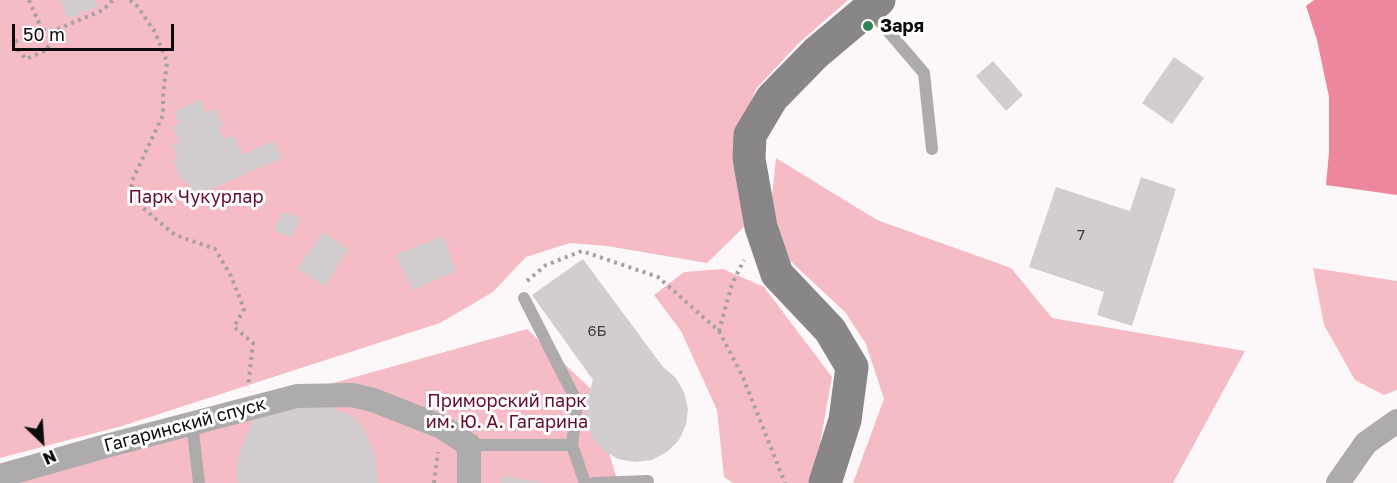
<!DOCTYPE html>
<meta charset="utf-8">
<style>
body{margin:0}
#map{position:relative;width:1397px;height:483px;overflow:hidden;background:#fcf8f9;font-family:"Golos Text",sans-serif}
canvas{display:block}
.north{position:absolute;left:12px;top:411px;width:60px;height:60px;-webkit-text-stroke:4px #fff;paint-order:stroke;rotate:155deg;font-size:16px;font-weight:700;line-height:24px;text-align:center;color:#0d0c0c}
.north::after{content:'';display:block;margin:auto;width:21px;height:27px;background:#0d0c0c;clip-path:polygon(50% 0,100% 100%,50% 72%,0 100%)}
.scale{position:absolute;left:12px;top:24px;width:162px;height:27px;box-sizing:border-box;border:3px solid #0d0c0c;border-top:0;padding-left:8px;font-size:18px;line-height:21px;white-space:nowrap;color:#0d0c0c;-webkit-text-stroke:4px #fff;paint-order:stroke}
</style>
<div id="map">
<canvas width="1397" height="483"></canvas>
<div class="north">N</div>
<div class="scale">50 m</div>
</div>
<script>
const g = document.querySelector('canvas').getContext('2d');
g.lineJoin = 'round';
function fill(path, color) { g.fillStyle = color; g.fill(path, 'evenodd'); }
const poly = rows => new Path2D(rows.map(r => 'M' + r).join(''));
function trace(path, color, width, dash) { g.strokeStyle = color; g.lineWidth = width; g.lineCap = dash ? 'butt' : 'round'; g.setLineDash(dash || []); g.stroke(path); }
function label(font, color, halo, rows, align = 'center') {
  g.font = font + ' "Golos Text",sans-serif'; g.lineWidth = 6; g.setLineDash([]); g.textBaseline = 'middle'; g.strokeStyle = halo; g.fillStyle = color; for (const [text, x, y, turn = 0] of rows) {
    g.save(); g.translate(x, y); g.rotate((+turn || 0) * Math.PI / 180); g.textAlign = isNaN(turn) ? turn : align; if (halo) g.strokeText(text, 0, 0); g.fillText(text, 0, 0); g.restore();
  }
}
const green = poly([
 [0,0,848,0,799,43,756,89,741,127,732,159,745,226,707,263,607,246,570,243,526,257,493,292,440,323,122,426,0,458],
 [776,158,877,220,1011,268,1052,318,1245,351,1173,483,853,483,884,399,866,344,845,312,786,257,771,206],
 [1313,268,1397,281,1397,390,1384,395,1355,380,1324,325],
 [723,269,764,287,832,377,820,444,809,483,733,483,724,477,717,410,681,331,654,295,684,272],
 [527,329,590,388,618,483,0,483,0,476]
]);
const water = poly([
 [1314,0,1397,0,1397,195,1326,185,1329,152,1329,97,1317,40,1306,6]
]);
const building = poly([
 [60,0,95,0,98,6,68,19],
 [1174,57,1204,78,1172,124,1142,103],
 [993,61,1023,95,1006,111,976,76],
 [200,99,205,113,215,108,223,125,219,127,224,139,234,135,242,155,274,141,282,158,194,196,187,180,182,182,173,160,178,158,172,145,180,142,173,127,179,124,174,111],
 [1141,177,1176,189,1132,326,1097,315,1104,292,1029,267,1056,187,1130,211],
 [282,212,300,218,292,238,274,230],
 [323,232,348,249,325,286,297,269],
 [443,236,456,271,413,290,395,255],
 [583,259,663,367,676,378,684,392,688,409,686,425,679,440,667,452,652,460,635,462,618,459,604,451,593,438,587,422,586,405,593,380,532,295],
 [318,403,353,416,364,429,375,456,378,483,238,483,236,473,240,451,252,422,274,408],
 [502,476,542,482,542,483,501,483]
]);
const path = poly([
 [29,0,42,30],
 [130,0,137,6,155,32,167,62,163,95,163,115,132,181,131,198,175,235,215,249,231,276,244,309,234,327,253,343,248,387],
 [53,31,47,50,26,59,12,43,42,30,53,31,103,10,113,0],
 [527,281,546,265,582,251,658,277,719,331,732,284,744,260],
 [719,331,742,375,785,483],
 [434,483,438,452]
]);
const service = poly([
 [869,9,924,73,932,149],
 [524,298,577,402,572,445],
 [192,423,199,483],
 [469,445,572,445,585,483],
 [594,483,648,481]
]);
const minor = poly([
 [0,476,106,446,297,396,352,395,373,400,442,427,469,445,469,483],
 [1338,483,1366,443,1397,421]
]);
const secondary = poly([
 [825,483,845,420,852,367,830,330,777,274,761,227,749,159,750,135,772,98,816,53,879,0]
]);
const markers = [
 [868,26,6,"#2f8558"]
];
const numberNames = [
 ["7",1081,235],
 ["6Б",597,331]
];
const poiNames = [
 ["Заря",880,26]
];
const parkNames = [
 ["Парк Чукурлар",196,197],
 ["Приморский парк",507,401],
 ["им. Ю. А. Гагарина",507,422]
];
const streetNames = [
 ["Гагаринский спуск",185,425,-15]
];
fill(green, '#f5bcc5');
fill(water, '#ed879d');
fill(building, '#d2cecf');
trace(path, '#a4a1a1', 4, [3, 4.5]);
trace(service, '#adabab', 12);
trace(minor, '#adabab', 24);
trace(secondary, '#888686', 33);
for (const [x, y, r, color] of markers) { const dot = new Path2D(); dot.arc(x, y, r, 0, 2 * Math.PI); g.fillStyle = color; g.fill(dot); trace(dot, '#fff', 2); }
label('15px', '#3e3c3d', null, numberNames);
label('bold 18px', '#0d0c0c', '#fff', poiNames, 'left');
label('18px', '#670b2c', '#fff', parkNames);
label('18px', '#0d0c0c', '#fff', streetNames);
</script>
